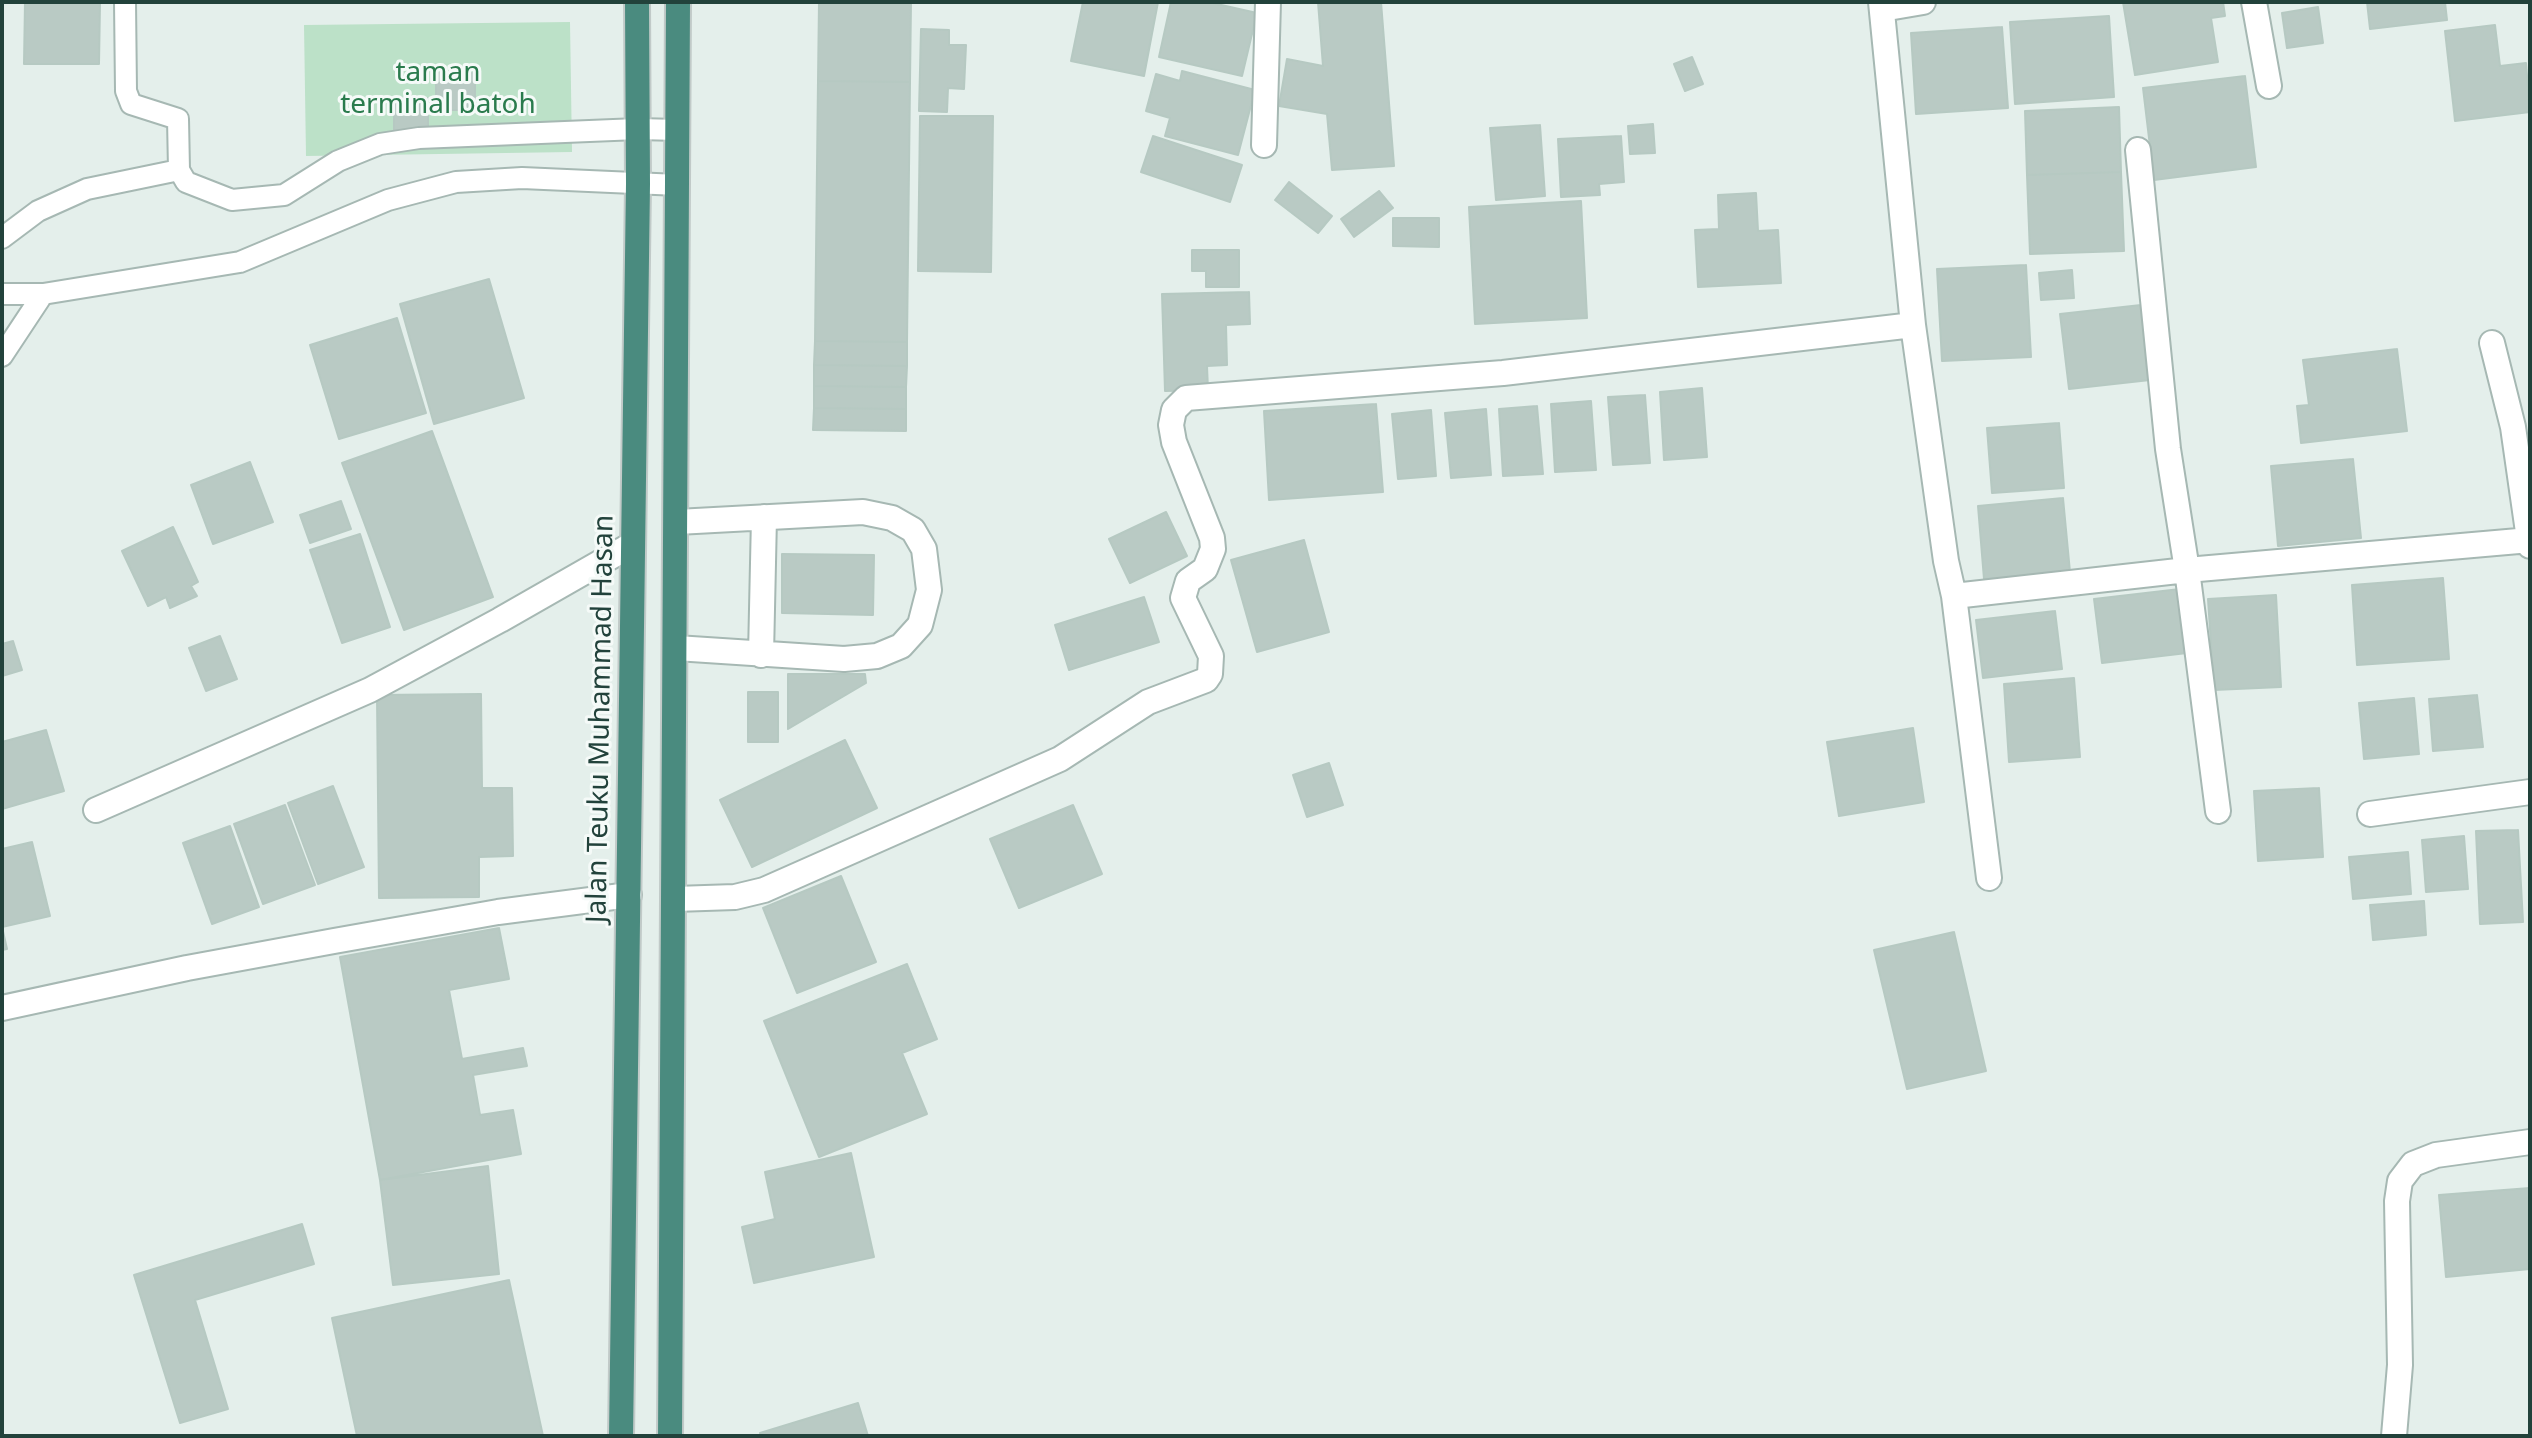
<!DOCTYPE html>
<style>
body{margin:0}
#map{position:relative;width:2532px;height:1438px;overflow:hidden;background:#e4efeb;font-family:"Noto Sans",sans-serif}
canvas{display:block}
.frame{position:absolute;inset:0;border:4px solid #22423b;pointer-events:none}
</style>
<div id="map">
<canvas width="2532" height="1438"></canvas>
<div class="frame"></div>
</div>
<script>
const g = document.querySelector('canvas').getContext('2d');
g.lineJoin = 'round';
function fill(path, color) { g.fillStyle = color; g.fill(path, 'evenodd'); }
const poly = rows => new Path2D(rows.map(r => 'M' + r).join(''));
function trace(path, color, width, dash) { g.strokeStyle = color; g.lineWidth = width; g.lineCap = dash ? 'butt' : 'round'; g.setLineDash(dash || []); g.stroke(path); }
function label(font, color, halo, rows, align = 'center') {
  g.font = font + ' "Noto Sans",sans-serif'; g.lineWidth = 6; g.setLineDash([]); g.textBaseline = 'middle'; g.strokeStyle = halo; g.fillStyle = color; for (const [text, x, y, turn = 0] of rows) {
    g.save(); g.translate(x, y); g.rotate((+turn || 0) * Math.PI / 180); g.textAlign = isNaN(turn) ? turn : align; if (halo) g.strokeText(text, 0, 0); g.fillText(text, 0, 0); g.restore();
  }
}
const green = poly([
 [570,22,572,152,306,156,304,25]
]);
const building = poly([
 [12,2,111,2,100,3,99,64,24,64,25,2,12,2],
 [819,2,911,2,910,82,818,81,819,2],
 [1083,2,1158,2,1144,76,1071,61,1083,2],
 [1171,2,1208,2,1257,13,1242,76,1159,57,1171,2],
 [1318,2,1381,2,1394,166,1332,170,1327,114,1279,106,1287,59,1323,66,1318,2],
 [2123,2,2223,2,2225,16,2211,18,2218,62,2135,75,2123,2],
 [2367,2,2445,2,2447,20,2370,29,2367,2],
 [2318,7,2323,43,2287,48,2282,13,2318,7],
 [2109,16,2114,97,2015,104,2010,22,2109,16],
 [2495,25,2500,66,2526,63,2530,112,2455,121,2445,31,2495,25],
 [2002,27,2008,108,1916,114,1911,33,2002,27],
 [921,29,949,30,949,45,966,45,964,89,948,88,947,112,919,111,921,29],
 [1692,57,1703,84,1685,91,1674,64,1692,57],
 [1182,71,1255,90,1238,155,1165,136,1170,118,1146,111,1156,74,1180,81,1182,71],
 [436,73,475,73,475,110,436,110,436,73],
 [2245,76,2256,167,2154,180,2143,88,2245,76],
 [818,81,910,82,907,342,815,341,818,81],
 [394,98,428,98,428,135,394,135,394,98],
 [2119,107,2121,172,2027,175,2025,111,2119,107],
 [920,116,993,116,991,272,918,271,920,116],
 [1653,124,1655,153,1630,154,1628,126,1653,124],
 [1540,125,1545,196,1496,200,1490,128,1540,125],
 [1153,136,1242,165,1230,202,1141,172,1153,136],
 [1621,136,1624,182,1599,184,1600,195,1561,197,1558,139,1621,136],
 [2121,172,2124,251,2030,254,2027,175,2121,172],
 [1289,182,1332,216,1318,233,1275,200,1289,182],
 [1379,191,1393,208,1354,237,1341,219,1379,191],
 [1756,193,1758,231,1778,230,1781,283,1698,287,1695,230,1719,229,1718,195,1756,193],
 [1581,201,1587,318,1475,324,1469,207,1581,201],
 [1393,218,1439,218,1439,247,1393,246,1393,218],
 [1192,250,1239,250,1239,287,1206,287,1206,271,1192,271,1192,250],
 [2026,265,2031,357,1942,361,1937,269,2026,265],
 [2072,270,2074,298,2041,300,2039,273,2072,270],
 [489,279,524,398,434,424,400,304,489,279],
 [1249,292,1250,324,1226,325,1227,365,1207,366,1208,390,1165,391,1162,294,1249,292],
 [2141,305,2150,380,2069,389,2060,314,2141,305],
 [397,318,426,413,339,439,310,345,397,318],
 [815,341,907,342,907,366,814,365,815,341],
 [2397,349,2407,431,2301,443,2297,406,2309,405,2303,360,2397,349],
 [814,365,907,366,906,387,814,386,814,365],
 [814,386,906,387,906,409,814,408,814,386],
 [1702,388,1707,457,1664,460,1660,392,1702,388],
 [1645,395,1650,463,1613,465,1608,397,1645,395],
 [1591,401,1596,470,1555,472,1551,404,1591,401],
 [1376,404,1383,492,1269,500,1264,411,1376,404],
 [1537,406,1543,474,1503,476,1499,409,1537,406],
 [814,408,906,409,906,431,813,430,814,408],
 [1486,409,1491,475,1451,478,1445,413,1486,409],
 [1431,410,1436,476,1398,479,1392,414,1431,410],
 [2059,423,2064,488,1992,493,1987,428,2059,423],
 [432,431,493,597,404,630,342,463,432,431],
 [2353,459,2361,538,2278,546,2271,466,2353,459],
 [250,462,273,522,213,544,191,485,250,462],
 [2063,498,2070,572,1984,579,1978,506,2063,498],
 [341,501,351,529,310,543,300,515,341,501],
 [1166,512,1187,556,1130,583,1109,539,1166,512],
 [173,527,198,582,191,586,197,596,170,608,166,597,148,606,122,551,173,527],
 [360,534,390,627,342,643,310,550,360,534],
 [1304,540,1329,632,1257,652,1231,560,1304,540],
 [782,554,874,555,873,615,782,613,782,554],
 [2443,578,2449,659,2357,665,2352,585,2443,578],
 [2180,589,2187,653,2102,663,2094,599,2180,589],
 [2276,595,2281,687,2214,690,2208,599,2276,595],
 [1144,597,1159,642,1069,670,1055,625,1144,597],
 [2055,611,2062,669,1983,678,1976,620,2055,611],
 [220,636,237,679,206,691,189,648,220,636],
 [13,641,22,670,2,676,2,644,13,641],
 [788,674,865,674,866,683,788,729,788,674],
 [2074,678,2080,757,2009,762,2004,684,2074,678],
 [748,692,778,692,778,742,748,742,748,692],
 [481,694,482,788,512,788,513,856,479,857,479,897,379,898,377,695,481,694],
 [2477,695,2483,747,2433,751,2429,699,2477,695],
 [2414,698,2419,754,2364,759,2359,703,2414,698],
 [1913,728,1924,802,1839,816,1827,742,1913,728],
 [46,730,64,791,2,809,2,742,46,730],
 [845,740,877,808,752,867,720,800,845,740],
 [1329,763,1343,805,1307,817,1293,775,1329,763],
 [333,786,364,867,318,884,288,803,333,786],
 [2319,788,2323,857,2258,861,2254,791,2319,788],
 [285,805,315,885,263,904,234,824,285,805],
 [1073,805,1102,874,1019,908,990,839,1073,805],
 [230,826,259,907,212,924,183,843,230,826],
 [2518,830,2523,922,2480,924,2476,831,2518,830],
 [2464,836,2468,889,2426,892,2422,840,2464,836],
 [32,842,50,916,2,927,7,949,2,950,2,849,32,842],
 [2408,852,2411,894,2353,899,2349,857,2408,852],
 [841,876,876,962,797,993,763,908,841,876],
 [2424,901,2426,935,2373,940,2370,905,2424,901],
 [499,928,509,979,449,990,462,1059,523,1048,527,1066,473,1075,480,1115,513,1110,521,1154,380,1180,340,957,499,928],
 [1954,932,1986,1071,1907,1089,1874,950,1954,932],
 [907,964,937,1039,902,1053,927,1114,819,1157,764,1021,907,964],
 [851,1153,874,1257,754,1283,742,1227,775,1219,765,1172,851,1153],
 [488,1166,499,1274,393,1285,380,1180,488,1166],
 [2530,1188,2530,1269,2446,1277,2439,1195,2530,1188],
 [302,1224,314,1264,195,1300,228,1409,180,1423,134,1275,302,1224],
 [509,1280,543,1436,357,1436,332,1318,509,1280],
 [858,1403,868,1436,761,1436,760,1433,858,1403]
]);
const service = poly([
 [125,2,126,91,131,104,178,119,179,170,186,182,232,200,284,195,338,161,380,144,419,138,638,129,678,130],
 [2,238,38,211,87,189,179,170],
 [2,294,43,294],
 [2,356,43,294,240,262,388,200,456,182,522,178,678,185]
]);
const minor = poly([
 [1881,2,1913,325],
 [2254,2,2269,86],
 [1882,9,1923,2],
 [1264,145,1268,2],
 [2138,150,2168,449,2187,570,2218,811],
 [2492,343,2513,427,2530,546],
 [1954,596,1989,878],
 [676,648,844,659,877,656,901,646,920,625,929,590,924,549,913,530,892,518,863,512,677,522],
 [761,655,764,517],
 [96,810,370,690,500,620,633,544],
 [2370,814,2530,792],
 [675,899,735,897,764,890,1060,759,1148,702,1206,680,1210,674,1211,656,1183,598,1188,581,1205,569,1213,549,1212,538,1174,442,1171,425,1174,410,1186,398,1503,373,1913,325,1946,561,1954,596,2187,570,2530,540],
 [2,1008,187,968,334,941,498,912,629,895],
 [2394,1436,2400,1365,2397,1201,2400,1181,2413,1164,2436,1155,2530,1142]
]);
const trunk = poly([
 [621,1436,638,184,637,2],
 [670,1436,678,2]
]);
const parkNames = [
 ["taman",438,73],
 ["terminal batoh",438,105]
];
const streetNames = [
 ["Jalan Teuku Muhammad Hasan",601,719,-89]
];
fill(green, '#bce1c8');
fill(building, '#b9cac4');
trace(building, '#b6c9c2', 2);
trace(service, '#a6b8b3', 24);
trace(minor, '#a6b8b3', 28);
trace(trunk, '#c1cac8', 28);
trace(service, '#fff', 20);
trace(minor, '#fff', 24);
trace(trunk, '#4a8b7f', 24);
label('28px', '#2a7b4d', '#f5faf8', parkNames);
label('28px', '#22423b', '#f5faf8', streetNames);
</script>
